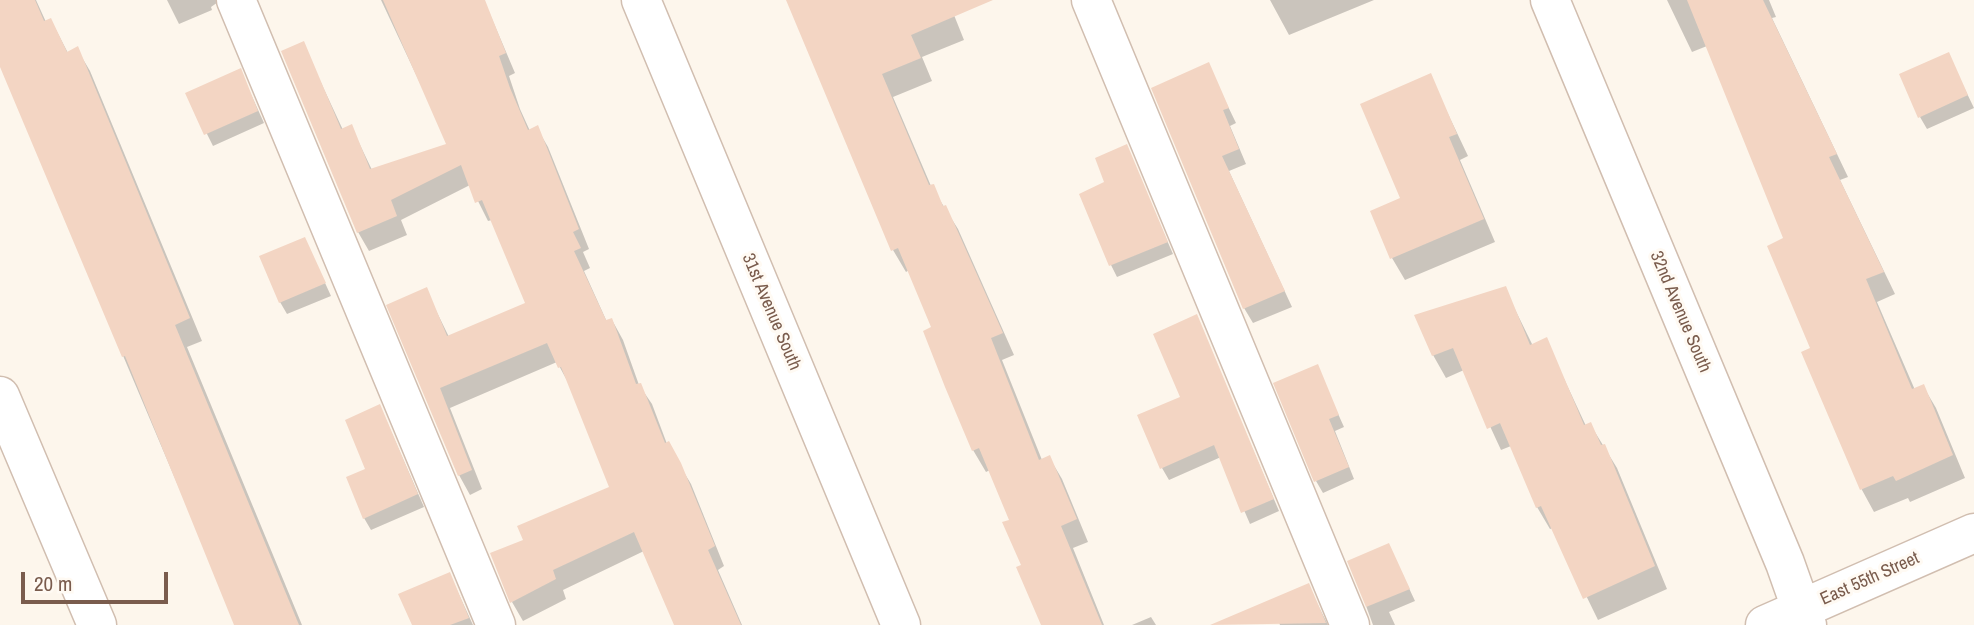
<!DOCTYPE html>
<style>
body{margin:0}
#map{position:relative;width:1974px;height:625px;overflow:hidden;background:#fdf6ec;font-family:"Archivo Narrow",sans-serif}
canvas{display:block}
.scale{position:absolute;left:21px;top:572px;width:147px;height:32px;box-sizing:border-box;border:4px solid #7a5c4d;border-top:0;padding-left:9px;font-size:21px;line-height:24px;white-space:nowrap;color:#7a5c4d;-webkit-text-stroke:5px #fffaf3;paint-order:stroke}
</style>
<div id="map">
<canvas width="1974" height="625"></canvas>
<div class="scale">20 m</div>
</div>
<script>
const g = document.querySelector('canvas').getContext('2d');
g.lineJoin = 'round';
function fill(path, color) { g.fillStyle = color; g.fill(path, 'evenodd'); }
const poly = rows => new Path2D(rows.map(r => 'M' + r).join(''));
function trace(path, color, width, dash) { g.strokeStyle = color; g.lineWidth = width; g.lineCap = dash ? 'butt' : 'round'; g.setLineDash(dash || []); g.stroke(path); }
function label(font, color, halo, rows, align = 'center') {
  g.font = font + ' "Archivo Narrow",sans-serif'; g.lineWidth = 6; g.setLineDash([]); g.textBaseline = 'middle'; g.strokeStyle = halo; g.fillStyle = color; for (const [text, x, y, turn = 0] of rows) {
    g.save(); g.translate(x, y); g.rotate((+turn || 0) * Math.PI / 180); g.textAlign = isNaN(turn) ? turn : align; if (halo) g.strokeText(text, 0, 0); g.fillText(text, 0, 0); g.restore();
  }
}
const shadow = poly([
 [0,0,36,0,46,22,51,20,68,53,77,49,90,71,202,341,187,347,302,625,237,625,0,65],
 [167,0,221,0,211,7,212,10,179,24],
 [381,0,484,0,515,73,509,76,520,109,530,131,537,128,548,147,589,249,583,252,590,268,584,271,607,322,612,320,623,340,639,385,652,404,667,444,691,484,724,566,718,570,742,625,675,625,644,551,563,590,566,599,523,621,512,602,525,541,612,488,571,388,557,362,450,408,482,489,470,495,459,475,389,306,426,290,449,337,527,304,492,220,488,221,470,185,401,220,407,235,369,251,358,232,303,44,343,130,351,126,372,170,449,145],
 [787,0,948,0,964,40,922,57,932,81,893,97,931,186,958,229,1014,355,1002,360,1042,460,1049,457,1062,479,1088,542,1073,548,1104,625,1043,625,1011,521,990,470,986,472,973,450,933,328,909,270,906,272,893,250],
 [1270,0,1374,0,1289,35],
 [1667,0,1769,0,1776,17,1772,18,1848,177,1840,180,1895,294,1877,302,1915,390,1923,386,1936,408,1965,478,1910,502,1908,498,1874,512,1862,490,1804,353,1813,349,1785,239,1707,46,1692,52],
 [1948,54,1974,108,1927,129,1920,117],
 [1208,65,1236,123,1230,126,1246,164,1229,171,1292,307,1253,323,1244,308],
 [240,70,264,123,213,146,187,94],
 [1430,76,1468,156,1460,160,1495,242,1405,280,1392,258],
 [1126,147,1173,254,1117,277,1111,265,1107,183],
 [305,239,331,296,287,314,280,302],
 [1505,289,1533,346,1546,340,1586,426,1590,424,1617,468,1667,589,1598,620,1553,528,1550,529,1537,507,1511,446,1501,450,1464,370,1446,378,1433,355],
 [1196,316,1279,511,1250,524,1221,457,1169,480,1162,468,1182,398],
 [1317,367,1344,427,1335,431,1354,479,1323,493,1316,481],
 [380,406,424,507,371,530,364,518],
 [1395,558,1415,601,1389,612,1395,625,1373,625,1350,562],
 [450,575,473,625,414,625],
 [1308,585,1328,625,1280,625,1270,601],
 [1151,617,1156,625,1132,625]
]);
const building = poly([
 [0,0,35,0,44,21,51,18,67,52,78,46,190,318,175,325,299,625,234,625,125,356,122,357,0,67],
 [383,0,485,0,506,53,499,56,510,88,528,130,538,125,579,229,573,232,581,248,574,251,606,320,612,318,636,384,641,383,665,443,669,441,681,463,715,546,708,550,741,625,674,625,634,532,553,570,556,579,510,603,490,553,523,540,517,526,609,487,561,367,558,368,547,343,440,388,472,470,458,476,386,305,427,287,447,336,525,303,482,200,475,203,461,165,391,200,397,216,357,233,281,51,304,41,341,129,352,124,370,169,446,144],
 [786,0,993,0,911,35,921,58,882,74,929,185,934,184,943,206,946,205,1003,333,991,338,1039,460,1050,455,1077,519,1061,526,1102,625,1041,625,1016,567,1021,565,1002,522,1009,520,979,448,972,451,945,387,923,331,931,327,898,248,891,251],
 [1687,0,1763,0,1837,154,1829,157,1884,272,1866,279,1912,389,1924,384,1953,455,1896,481,1893,476,1860,490,1801,352,1810,348,1767,246,1783,238],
 [1949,52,1968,95,1918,118,1899,74],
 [1209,62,1229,108,1223,110,1239,149,1222,156,1285,291,1243,309,1151,88],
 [241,68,258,111,204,135,185,93],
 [1431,73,1457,134,1449,137,1484,219,1390,259,1370,211,1400,198,1360,104],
 [1127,144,1168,242,1109,266,1079,194,1104,182,1095,158],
 [305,237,326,283,279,303,259,256],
 [1506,286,1530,345,1547,337,1584,425,1591,422,1601,445,1605,444,1655,566,1583,599,1541,506,1536,508,1500,423,1487,429,1453,348,1432,356,1414,315],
 [1197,314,1274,499,1241,513,1214,445,1160,469,1137,415,1180,397,1153,334],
 [1318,364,1339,415,1329,419,1349,467,1314,482,1273,383],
 [380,404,418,494,363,519,346,477,365,469,345,420],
 [1389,543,1410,589,1366,607,1347,561],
 [450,572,469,618,450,625,412,625,398,594],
 [1309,583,1326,623,1210,625]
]);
const minor = poly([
 [236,0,496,625],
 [641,0,901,625],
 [1091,0,1350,625],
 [1550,0,1785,563,1807,625],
 [0,396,97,625],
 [1765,625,1974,533]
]);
const streetNames = [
 ["31st Avenue South",771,312,67],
 ["32nd Avenue South",1680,312,67],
 ["East 55th Street",1870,579,-24]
];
fill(shadow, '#0003');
fill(building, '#f3d5c3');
trace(minor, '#d1beb0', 41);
trace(minor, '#fff', 38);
label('18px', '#7a5c4d', '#fffaf3', streetNames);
</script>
